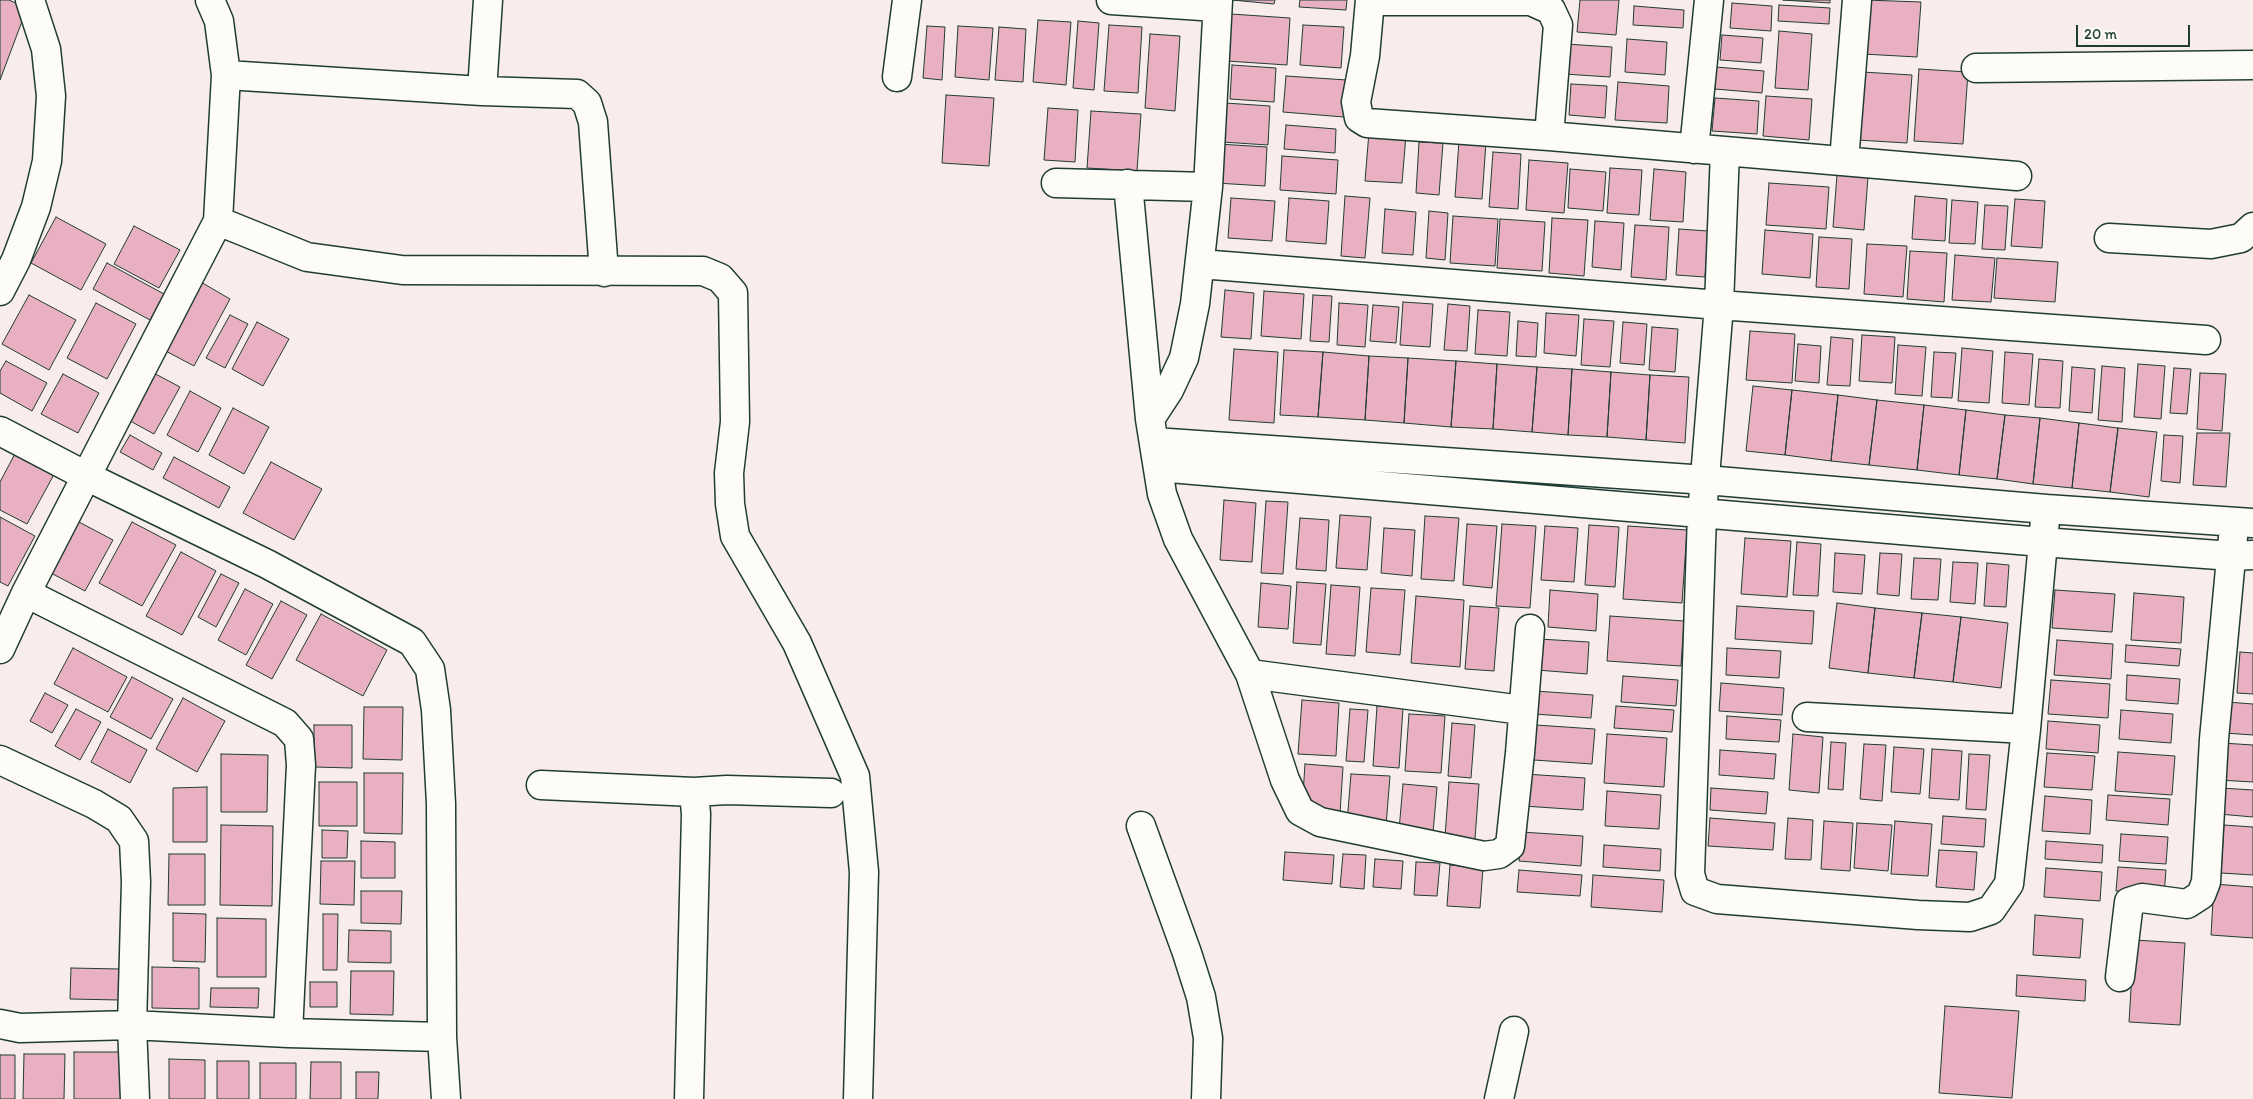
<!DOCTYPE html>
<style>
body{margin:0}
#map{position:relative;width:2253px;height:1099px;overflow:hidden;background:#f9edec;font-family:Itim,sans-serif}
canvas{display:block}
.scale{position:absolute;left:2076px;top:25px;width:114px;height:22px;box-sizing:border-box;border:2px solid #1f3d34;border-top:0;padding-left:6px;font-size:15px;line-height:18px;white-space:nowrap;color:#1f3d34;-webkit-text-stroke:4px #fdfcf7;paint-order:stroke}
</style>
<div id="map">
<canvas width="2253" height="1099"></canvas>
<div class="scale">20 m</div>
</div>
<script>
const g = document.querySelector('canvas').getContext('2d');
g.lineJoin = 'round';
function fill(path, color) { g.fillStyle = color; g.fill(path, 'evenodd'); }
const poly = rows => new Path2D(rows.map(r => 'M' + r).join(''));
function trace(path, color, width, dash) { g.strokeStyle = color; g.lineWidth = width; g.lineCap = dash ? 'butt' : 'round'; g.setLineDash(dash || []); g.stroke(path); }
const building = poly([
 [0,0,9,0,27,8,0,80,0,0],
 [1232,0,1275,0,1274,4,1232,0],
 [1300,0,1347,0,1346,10,1299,7,1300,0],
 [1580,0,1619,0,1616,35,1577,32,1580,0],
 [1783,0,1830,0,1830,3,1783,0],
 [1866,0,1921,2,1917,57,1863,54,1866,0],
 [1732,3,1772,6,1771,31,1730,28,1732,3],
 [1779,5,1830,8,1829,24,1778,21,1779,5],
 [1634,6,1684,10,1683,28,1633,25,1634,6],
 [1231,14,1290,18,1287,65,1227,61,1231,14],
 [1038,20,1071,22,1066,85,1033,82,1038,20],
 [1078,21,1099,23,1094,90,1073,88,1078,21],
 [1109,25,1142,27,1138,93,1104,91,1109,25],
 [1303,25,1344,27,1341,68,1300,65,1303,25],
 [927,26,945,27,942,80,923,78,927,26],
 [958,26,993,28,989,80,955,77,958,26],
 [999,27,1026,29,1023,82,995,80,999,27],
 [1779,31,1812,34,1808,90,1775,88,1779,31],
 [1150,34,1180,36,1175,111,1145,108,1150,34],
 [1722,35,1763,38,1761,63,1720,60,1722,35],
 [1627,39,1667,42,1665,75,1625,72,1627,39],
 [1566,44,1612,47,1610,77,1564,74,1566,44],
 [1232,65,1276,68,1274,102,1230,99,1232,65],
 [1716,67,1764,71,1762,93,1715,89,1716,67],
 [1919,69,1968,72,1963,144,1914,141,1919,69],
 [1862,72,1912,75,1907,143,1857,140,1862,72],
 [1286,76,1347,80,1344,117,1283,112,1286,76],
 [1618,82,1669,86,1667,123,1615,120,1618,82],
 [1571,84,1607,86,1605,118,1569,115,1571,84],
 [946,95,994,98,989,166,942,163,946,95],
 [1766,96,1812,99,1809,140,1763,136,1766,96],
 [1715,98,1759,101,1757,134,1712,131,1715,98],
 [1225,103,1270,106,1268,145,1222,142,1225,103],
 [1048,108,1078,110,1075,162,1044,160,1048,108],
 [1091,111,1141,114,1137,171,1087,168,1091,111],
 [1286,125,1336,129,1335,153,1284,149,1286,125],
 [1369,132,1406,135,1402,183,1365,181,1369,132],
 [1459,141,1486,142,1482,199,1455,197,1459,141],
 [1419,142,1443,143,1439,195,1416,193,1419,142],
 [1218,144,1267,147,1265,186,1216,183,1218,144],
 [1493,152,1521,154,1518,209,1489,207,1493,152],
 [1282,156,1338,160,1336,194,1280,190,1282,156],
 [1529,160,1568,163,1564,213,1526,210,1529,160],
 [1610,168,1642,170,1639,215,1607,213,1610,168],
 [1570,169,1606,172,1603,211,1568,208,1570,169],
 [1654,169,1686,172,1683,222,1650,220,1654,169],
 [1837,175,1868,177,1864,230,1833,227,1837,175],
 [1769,183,1829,187,1826,229,1766,225,1769,183],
 [1345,196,1370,198,1365,258,1341,256,1345,196],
 [1915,196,1947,199,1945,241,1912,239,1915,196],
 [1231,198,1275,201,1272,241,1228,238,1231,198],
 [1289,198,1329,201,1326,244,1286,241,1289,198],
 [2015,199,2045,201,2042,248,2011,246,2015,199],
 [1952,200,1978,202,1975,244,1949,243,1952,200],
 [1985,205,2008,206,2005,250,1982,249,1985,205],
 [1385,209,1416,212,1413,255,1382,253,1385,209],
 [1429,211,1448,213,1445,260,1426,258,1429,211],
 [1453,216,1498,219,1495,266,1450,263,1453,216],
 [56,217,106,244,81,290,31,263,56,217],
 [1552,218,1588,220,1584,276,1549,273,1552,218],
 [1500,219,1545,222,1542,271,1497,268,1500,219],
 [1595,221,1624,223,1621,270,1592,267,1595,221],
 [1635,225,1669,227,1666,280,1631,277,1635,225],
 [134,226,180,250,159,288,114,264,134,226],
 [1679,229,1708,231,1705,277,1676,275,1679,229],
 [1765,230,1813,234,1810,278,1762,274,1765,230],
 [1819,237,1852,239,1849,289,1816,287,1819,237],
 [1867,244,1907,246,1903,297,1864,294,1867,244],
 [1910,251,1947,253,1944,302,1907,299,1910,251],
 [1955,255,1995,258,1991,302,1952,300,1955,255],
 [1997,258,2058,262,2055,302,1994,298,1997,258],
 [107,263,164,294,150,320,93,289,107,263],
 [199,281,230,299,194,366,162,349,199,281],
 [1225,290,1254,293,1251,339,1221,337,1225,290],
 [1264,291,1304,294,1301,339,1261,336,1264,291],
 [29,295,76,320,49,370,2,344,29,295],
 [1313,295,1332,296,1329,342,1310,341,1313,295],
 [1403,302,1433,304,1430,347,1400,345,1403,302],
 [96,303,136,324,107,379,67,358,96,303],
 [1339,303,1368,305,1365,347,1337,345,1339,303],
 [1448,304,1470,306,1467,351,1444,350,1448,304],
 [1373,305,1399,307,1396,343,1370,341,1373,305],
 [1478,310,1510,312,1507,356,1475,354,1478,310],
 [1546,313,1579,315,1576,356,1544,353,1546,313],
 [230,315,248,324,225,368,206,358,230,315],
 [1584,319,1614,321,1610,367,1581,365,1584,319],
 [1518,321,1538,323,1536,357,1516,356,1518,321],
 [257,322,289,339,263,386,232,369,257,322],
 [1623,322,1647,324,1644,365,1620,363,1623,322],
 [1652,327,1678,329,1675,372,1649,370,1652,327],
 [1750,331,1795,334,1792,383,1746,380,1750,331],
 [1862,335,1895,337,1892,383,1859,381,1862,335],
 [1831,337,1853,339,1850,386,1827,385,1831,337],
 [1798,344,1821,346,1819,383,1795,381,1798,344],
 [1898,345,1926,347,1922,396,1895,394,1898,345],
 [1962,348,1993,351,1989,403,1958,401,1962,348],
 [1234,349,1278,352,1274,423,1229,420,1234,349],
 [1284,350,1323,352,1318,417,1280,415,1284,350],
 [1323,352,1369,356,1365,420,1318,417,1323,352],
 [1934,352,1956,353,1952,398,1931,397,1934,352],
 [2005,352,2033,354,2029,405,2002,403,2005,352],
 [1369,356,1408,358,1404,423,1365,420,1369,356],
 [1408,358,1456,361,1451,427,1404,423,1408,358],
 [2039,359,2063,361,2060,408,2035,407,2039,359],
 [6,361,47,383,32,411,0,393,0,371,6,361],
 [1456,361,1497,364,1493,429,1451,427,1456,361],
 [1497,364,1537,367,1532,432,1493,429,1497,364],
 [2138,364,2165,366,2161,419,2134,417,2138,364],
 [2102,366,2125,368,2122,422,2098,420,2102,366],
 [1537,367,1572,369,1568,435,1532,432,1537,367],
 [2072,367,2095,369,2092,413,2069,411,2072,367],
 [2174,368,2191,369,2187,414,2170,413,2174,368],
 [1572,369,1611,372,1607,437,1568,435,1572,369],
 [148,370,180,387,154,434,123,417,148,370],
 [1611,372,1650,375,1646,440,1607,437,1611,372],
 [2200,373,2226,374,2222,431,2197,429,2200,373],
 [63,374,99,393,78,433,41,414,63,374],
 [1650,375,1689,377,1685,443,1646,440,1650,375],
 [1753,386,1792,390,1785,455,1746,451,1753,386],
 [1792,390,1838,395,1831,461,1785,455,1792,390],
 [190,391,221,408,198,452,167,435,190,391],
 [1838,395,1877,400,1869,465,1831,461,1838,395],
 [1877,400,1924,405,1917,470,1869,465,1877,400],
 [1924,405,1966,410,1959,475,1917,470,1924,405],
 [233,408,269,427,244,474,209,455,233,408],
 [1966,410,2005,415,1997,479,1959,475,1966,410],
 [2005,415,2040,418,2033,484,1997,479,2005,415],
 [2040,418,2079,423,2072,488,2033,484,2040,418],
 [2079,423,2118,428,2110,492,2072,488,2079,423],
 [2118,428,2157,432,2149,497,2110,492,2118,428],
 [2197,433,2230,433,2226,487,2193,485,2197,433],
 [130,435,162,453,153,470,120,452,130,435],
 [2164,435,2183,436,2180,483,2161,481,2164,435],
 [18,448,57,469,27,524,0,510,0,482,18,448],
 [174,457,230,487,219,508,163,478,174,457],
 [271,462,322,489,294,540,243,513,271,462],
 [1224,500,1256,503,1252,562,1220,560,1224,500],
 [1266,501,1288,502,1283,574,1261,573,1266,501],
 [1340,515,1371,517,1367,570,1336,568,1340,515],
 [1425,516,1459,518,1454,581,1421,579,1425,516],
 [0,517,35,536,8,586,0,582,0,517],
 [1300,518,1329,520,1326,571,1296,569,1300,518],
 [79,522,113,540,85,591,51,573,79,522],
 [132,522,176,545,142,606,99,583,132,522],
 [1467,524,1497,526,1492,588,1463,585,1467,524],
 [1502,524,1536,526,1530,608,1496,606,1502,524],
 [1589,525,1619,527,1615,587,1585,585,1589,525],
 [1545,526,1578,528,1574,582,1541,580,1545,526],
 [1628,526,1687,530,1682,603,1623,599,1628,526],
 [1384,528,1415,530,1412,576,1381,573,1384,528],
 [1745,538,1791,541,1787,597,1741,594,1745,538],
 [1797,542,1821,544,1818,596,1793,595,1797,542],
 [181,552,216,571,182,635,146,616,181,552],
 [1835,553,1865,555,1862,594,1833,592,1835,553],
 [1880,553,1902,554,1899,596,1877,594,1880,553],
 [1914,558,1941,559,1938,600,1911,599,1914,558],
 [1953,562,1978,563,1975,604,1950,602,1953,562],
 [1987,563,2009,565,2006,607,1984,606,1987,563],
 [221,574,239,583,216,627,198,617,221,574],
 [1297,582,1326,584,1321,645,1293,643,1297,582],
 [1261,583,1291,586,1288,629,1258,627,1261,583],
 [1331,585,1360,587,1355,656,1326,654,1331,585],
 [1371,588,1405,590,1400,655,1366,652,1371,588],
 [245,589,273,604,246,655,218,640,245,589],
 [1550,590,1598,594,1596,631,1548,627,1550,590],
 [2055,590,2115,594,2112,632,2052,628,2055,590],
 [2134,593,2184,597,2181,643,2131,640,2134,593],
 [1416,596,1464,600,1460,667,1411,663,1416,596],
 [281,601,307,615,272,679,246,665,281,601],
 [1837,603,1875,608,1868,673,1829,668,1837,603],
 [1470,606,1499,608,1494,671,1465,669,1470,606],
 [1737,606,1814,611,1812,644,1735,639,1737,606],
 [1875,608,1922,613,1914,678,1868,673,1875,608],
 [1922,613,1961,617,1953,682,1914,678,1922,613],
 [321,614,387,650,363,696,296,660,321,614],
 [1610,616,1684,621,1681,666,1607,661,1610,616],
 [1961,617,2008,623,2001,688,1953,682,1961,617],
 [1539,639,1589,642,1587,674,1537,670,1539,639],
 [2057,640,2113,644,2111,679,2054,675,2057,640],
 [2126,645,2181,649,2179,666,2125,662,2126,645],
 [73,648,127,677,108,712,54,684,73,648],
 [1727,648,1781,651,1779,678,1726,675,1727,648],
 [2240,652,2253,653,2253,694,2237,693,2240,652],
 [2127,675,2180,679,2178,704,2126,700,2127,675],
 [1623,676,1678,680,1676,706,1621,702,1623,676],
 [132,677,173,699,151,739,110,717,132,677],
 [2051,680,2110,684,2108,718,2048,714,2051,680],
 [1721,683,1784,688,1782,715,1719,711,1721,683],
 [1535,691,1593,695,1591,718,1534,714,1535,691],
 [45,693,68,705,52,733,30,721,45,693],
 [183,698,225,721,197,772,156,749,183,698],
 [1302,700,1339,703,1336,756,1298,754,1302,700],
 [2227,702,2253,704,2253,735,2225,733,2227,702],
 [1377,706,1403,708,1399,768,1373,766,1377,706],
 [1616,706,1674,710,1672,732,1614,728,1616,706],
 [364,707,403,707,402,760,363,759,364,707],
 [76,709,101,722,80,760,55,746,76,709],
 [1350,709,1368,710,1364,762,1346,761,1350,709],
 [2121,710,2173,714,2171,743,2119,739,2121,710],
 [1409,714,1445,716,1441,773,1405,771,1409,714],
 [1727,716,1781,720,1779,742,1726,739,1727,716],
 [2048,721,2100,725,2098,753,2046,749,2048,721],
 [1452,723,1475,725,1471,778,1448,776,1452,723],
 [314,725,352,725,352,768,314,767,314,725],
 [1536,725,1595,729,1592,764,1534,760,1536,725],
 [108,729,147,750,130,783,91,762,108,729],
 [1607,734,1667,738,1664,787,1604,783,1607,734],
 [1793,734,1823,737,1819,793,1789,790,1793,734],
 [1831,742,1846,743,1843,790,1828,789,1831,742],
 [2222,743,2253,745,2253,782,2219,780,2222,743],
 [1864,744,1886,745,1882,801,1860,799,1864,744],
 [1894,747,1924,749,1920,794,1891,792,1894,747],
 [1932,749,1962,751,1959,800,1929,798,1932,749],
 [1720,750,1776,754,1774,779,1719,775,1720,750],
 [2118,752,2175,756,2172,795,2115,791,2118,752],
 [2047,753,2095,756,2092,790,2044,787,2047,753],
 [221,754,268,755,267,812,221,812,221,754],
 [1969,754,1990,755,1986,810,1966,809,1969,754],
 [1305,764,1343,767,1340,813,1302,810,1305,764],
 [364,773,403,773,402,834,364,833,364,773],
 [1351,774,1390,776,1386,826,1347,823,1351,774],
 [1525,774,1585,778,1583,810,1523,806,1525,774],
 [319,782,357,782,357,826,319,826,319,782],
 [1449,782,1479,784,1475,839,1445,837,1449,782],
 [1403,784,1437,787,1433,833,1399,830,1403,784],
 [207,787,207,842,173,842,173,788,207,787],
 [1711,788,1768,792,1766,814,1710,810,1711,788],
 [2221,788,2253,790,2253,817,2219,814,2221,788],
 [1607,791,1661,795,1659,829,1605,826,1607,791],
 [2108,795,2170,799,2168,825,2106,820,2108,795],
 [2045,796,2092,800,2090,834,2042,831,2045,796],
 [1943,816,1986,819,1984,847,1941,844,1943,816],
 [1710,818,1775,823,1773,850,1708,846,1710,818],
 [1788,818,1813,820,1811,860,1785,859,1788,818],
 [1824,821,1853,823,1850,871,1821,869,1824,821],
 [1895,821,1932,824,1928,876,1891,874,1895,821],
 [1857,823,1892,825,1888,871,1854,868,1857,823],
 [221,825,273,826,272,906,220,905,221,825],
 [2224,825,2253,827,2253,875,2221,873,2224,825],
 [322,830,348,831,347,858,322,858,322,830],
 [1521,832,1583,836,1581,866,1519,861,1521,832],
 [2121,834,2168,837,2166,864,2119,861,2121,834],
 [361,841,395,842,395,878,361,878,361,841],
 [2046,841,2103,845,2102,863,2045,859,2046,841],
 [1604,845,1661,849,1660,871,1603,867,1604,845],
 [1939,850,1977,852,1974,890,1936,887,1939,850],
 [1285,852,1334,855,1332,884,1283,880,1285,852],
 [169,854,205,854,205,905,168,905,169,854],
 [1343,854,1366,855,1364,889,1340,887,1343,854],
 [1375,859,1403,861,1401,889,1373,887,1375,859],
 [321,861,355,861,354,905,320,904,321,861],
 [1416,862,1440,863,1437,896,1414,895,1416,862],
 [1450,865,1483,868,1480,908,1447,906,1450,865],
 [2118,867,2166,870,2164,895,2116,891,2118,867],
 [2046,868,2102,872,2100,901,2044,897,2046,868],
 [1519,870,1582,875,1580,896,1517,892,1519,870],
 [1593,875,1664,880,1662,912,1591,907,1593,875],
 [2214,884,2253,887,2253,938,2211,935,2214,884],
 [361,891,402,891,401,924,361,923,361,891],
 [173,913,206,914,205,962,173,961,173,913],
 [323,914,338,914,337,970,323,970,323,914],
 [2035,915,2083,919,2080,958,2033,955,2035,915],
 [217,918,266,919,266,977,217,977,217,918],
 [349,930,391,931,391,963,348,962,349,930],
 [2134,940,2185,943,2180,1025,2129,1022,2134,940],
 [152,967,199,968,199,1009,152,1008,152,967],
 [71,968,120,969,120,1000,70,999,71,968],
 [351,971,394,971,393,1015,350,1014,351,971],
 [2017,975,2086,980,2085,1001,2016,996,2017,975],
 [310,982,337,982,337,1007,310,1007,310,982],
 [211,988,259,988,258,1008,210,1007,211,988],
 [1945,1006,2019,1011,2012,1098,1939,1093,1945,1006],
 [74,1052,124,1052,124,1099,74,1099,74,1052],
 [24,1054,65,1054,64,1099,23,1099,24,1054],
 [0,1055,15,1055,15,1099,0,1099,0,1055],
 [169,1059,205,1060,205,1099,169,1099,169,1059],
 [217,1061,249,1061,249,1099,217,1099,217,1061],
 [311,1062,341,1062,341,1099,310,1099,311,1062],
 [260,1063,296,1063,296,1099,260,1099,260,1063],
 [356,1072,379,1072,378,1099,356,1099,356,1072]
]);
const minor = poly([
 [1111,0,1217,7],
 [1370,0,1365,56,1356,102,1359,118,1367,123,1549,136,2017,176],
 [1370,1,1531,1,1551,10,1558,25,1549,136],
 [1976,68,2253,65],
 [226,75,482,91,577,94,587,103,593,122,604,272],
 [897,77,907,0],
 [482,91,488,0],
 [1694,149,1709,0],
 [1725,151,1719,305,1702,514,1690,874,1695,891,1717,899,1918,915,1970,917,1991,910,2009,884,2026,729,2046,509],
 [1844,161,1857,0],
 [1056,183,1208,187],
 [1128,184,1150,419,1162,494,1178,539,1250,674,1285,780,1300,811,1320,822,1484,856,1499,854,1510,846,1520,753,1530,629],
 [218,221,307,257,402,270,703,271,720,278,733,293,735,422,729,473,730,504,735,536,797,643,855,776,864,872,858,1099],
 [2109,238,2211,244,2241,238,2253,227],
 [1200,264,1719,305,2206,340],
 [0,291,16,260,36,207,47,161,51,96,46,49,30,0],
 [1150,419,1169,390,1184,358,1195,304,1208,187,1218,0],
 [0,431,86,476,267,564,412,642,430,669,436,710,441,804,442,1037],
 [1154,442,1706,480,2046,509,2253,523],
 [1158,467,2042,542,2232,556,2253,555],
 [26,593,285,723,299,739,301,765,288,1033],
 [0,649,26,593,218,221,226,75,219,21,210,0],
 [1250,674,1522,710],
 [1807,717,2026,729],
 [0,760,94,804,119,819,134,841,136,882,132,1025,135,1099],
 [541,785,694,792,696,814,689,1099],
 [694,792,727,790,831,793],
 [1141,826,1187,953,1201,997,1208,1038,1206,1099],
 [2120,977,2129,902,2142,898,2187,904,2201,895,2206,882,2214,739,2233,537],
 [0,1024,20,1028,132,1025,288,1033,442,1037,446,1099],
 [1499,1099,1514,1031]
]);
fill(building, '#e9b0c2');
trace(building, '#1f3d34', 1);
trace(minor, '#1f3d34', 31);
trace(minor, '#fdfcf7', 28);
</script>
